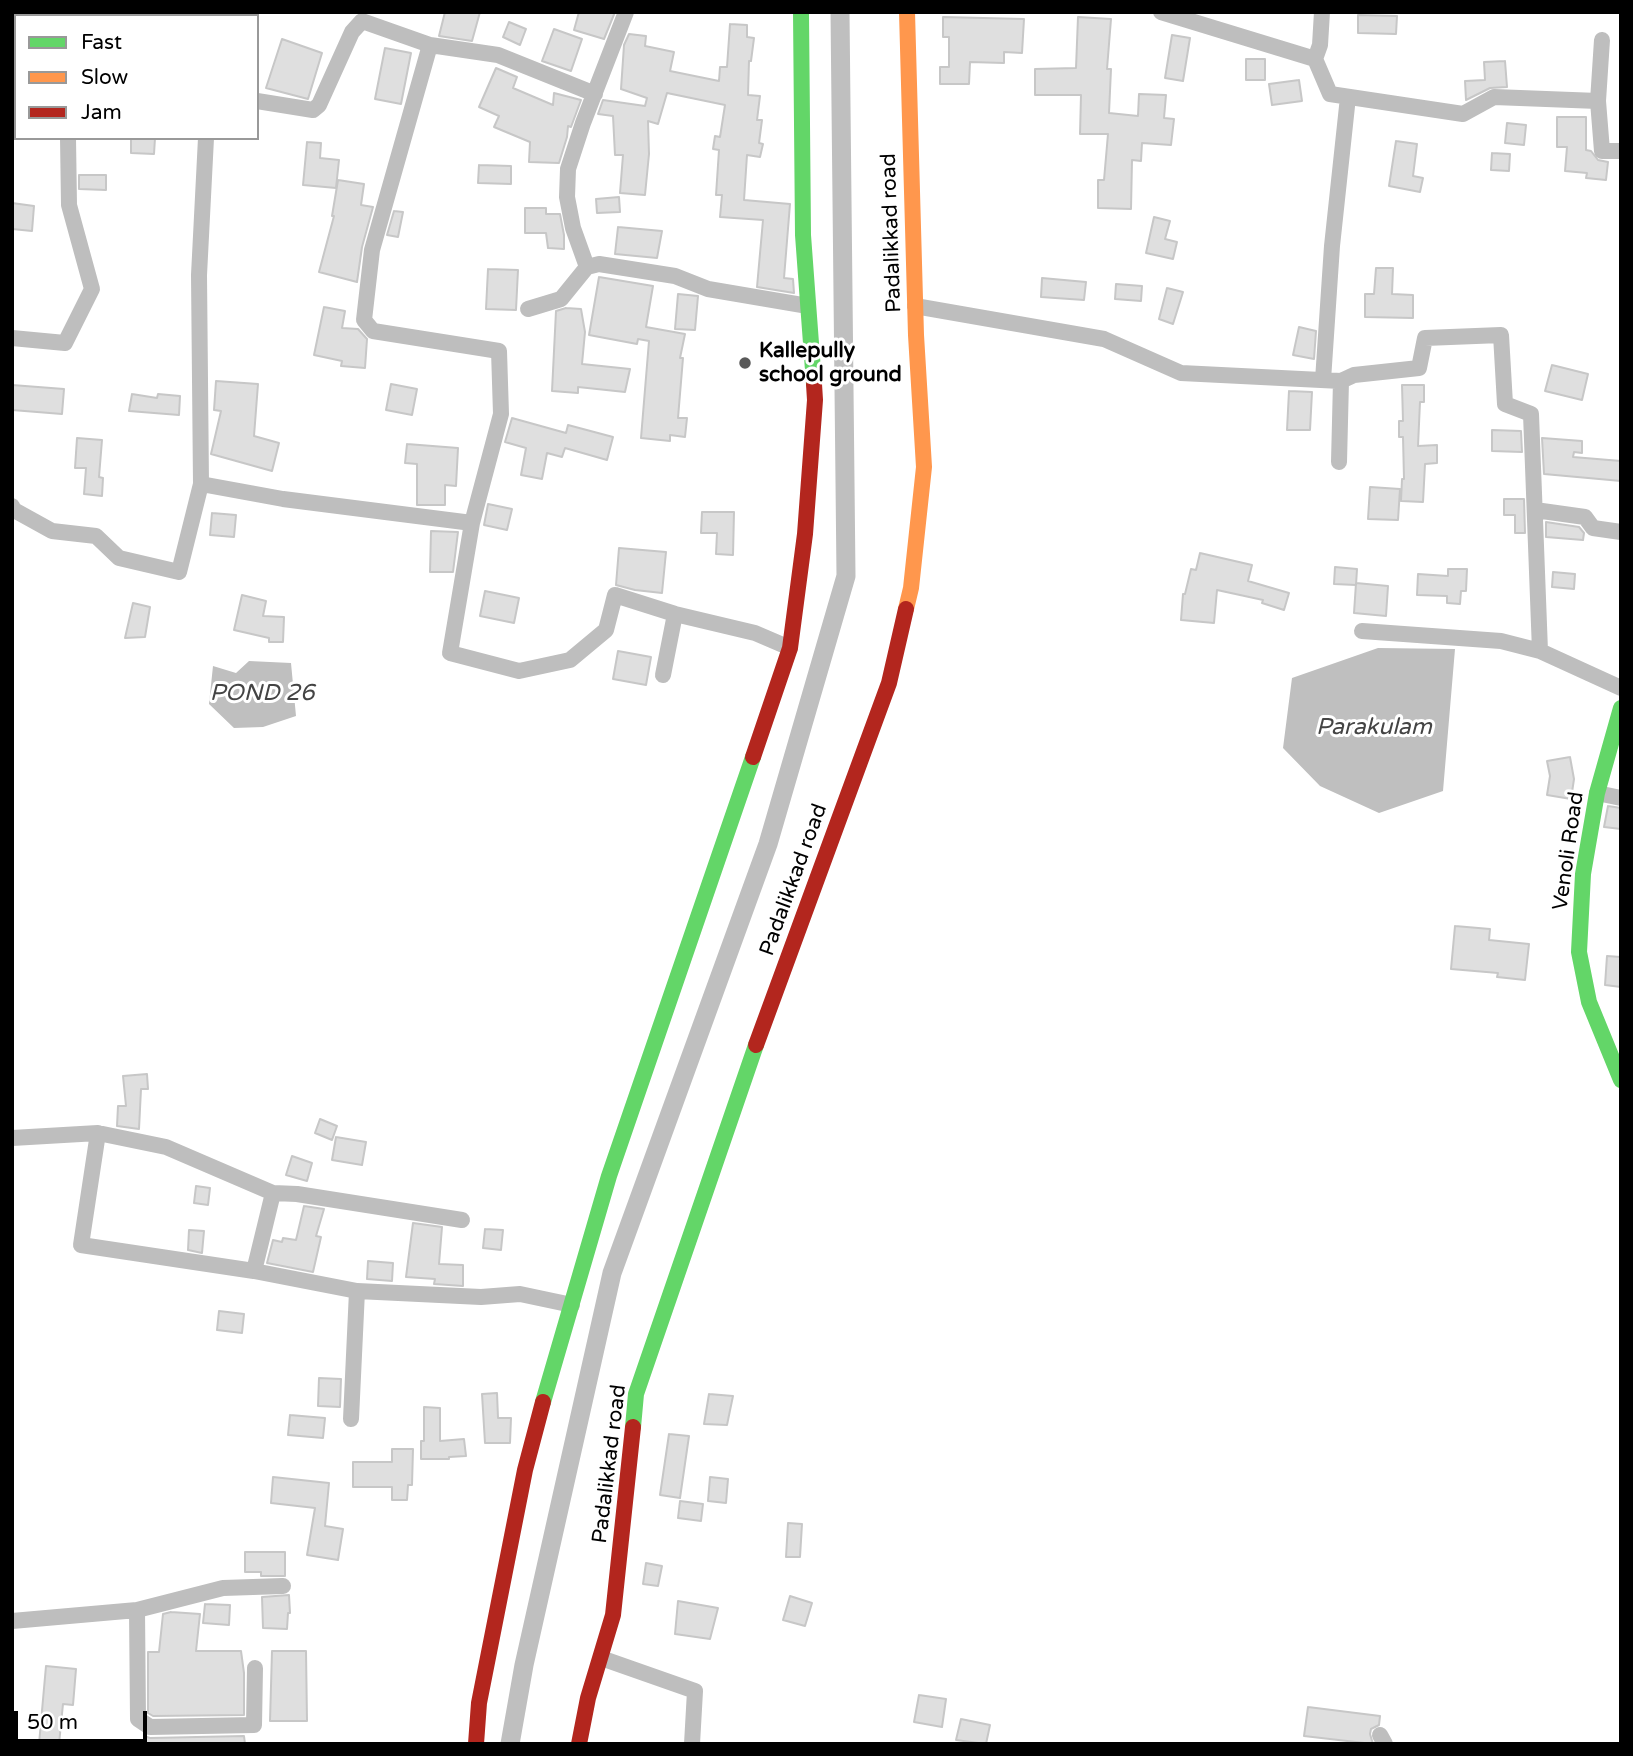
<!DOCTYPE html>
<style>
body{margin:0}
#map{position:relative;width:1633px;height:1756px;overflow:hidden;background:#fff;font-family:"Varela Round",sans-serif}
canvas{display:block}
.frame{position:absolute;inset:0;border:14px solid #000;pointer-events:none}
.legend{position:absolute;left:14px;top:14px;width:245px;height:126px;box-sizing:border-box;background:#fff;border:2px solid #999;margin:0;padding:9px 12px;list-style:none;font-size:21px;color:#000}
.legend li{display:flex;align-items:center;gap:14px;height:35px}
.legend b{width:35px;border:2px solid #999}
.scale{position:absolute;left:14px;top:1711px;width:133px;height:32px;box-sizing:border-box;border:4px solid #000;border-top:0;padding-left:9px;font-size:21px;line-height:24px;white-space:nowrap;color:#000;-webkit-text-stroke:5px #fff;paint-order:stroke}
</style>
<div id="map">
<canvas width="1633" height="1756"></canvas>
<div class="frame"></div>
<ul class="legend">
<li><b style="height:9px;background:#63d668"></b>Fast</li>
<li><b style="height:9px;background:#ff974d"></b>Slow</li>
<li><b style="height:9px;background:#b3261e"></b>Jam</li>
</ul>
<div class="scale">50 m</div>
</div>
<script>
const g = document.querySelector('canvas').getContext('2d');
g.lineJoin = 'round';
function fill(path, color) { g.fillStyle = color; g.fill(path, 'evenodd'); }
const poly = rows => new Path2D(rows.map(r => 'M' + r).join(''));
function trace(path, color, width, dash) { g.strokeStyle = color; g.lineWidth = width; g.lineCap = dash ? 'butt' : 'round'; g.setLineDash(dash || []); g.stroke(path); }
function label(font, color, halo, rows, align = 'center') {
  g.font = font + ' "Varela Round",sans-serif'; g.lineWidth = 6; g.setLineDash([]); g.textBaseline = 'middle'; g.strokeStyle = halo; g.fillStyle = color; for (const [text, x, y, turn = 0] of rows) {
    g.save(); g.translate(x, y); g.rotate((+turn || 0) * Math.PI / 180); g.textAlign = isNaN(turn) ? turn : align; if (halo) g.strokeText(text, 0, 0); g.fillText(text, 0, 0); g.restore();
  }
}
const water = poly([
 [1378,648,1455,649,1443,791,1379,813,1320,786,1283,748,1292,678],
 [249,661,291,663,296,716,263,727,234,728,209,704,213,666,236,673]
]);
const canal = poly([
 [510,1744,524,1665,612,1273,768,844,846,576,840,12]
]);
const building = poly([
 [445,12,480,12,472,41,439,36,445,12],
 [579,12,615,12,604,39,574,30,579,12],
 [1358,15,1397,16,1396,34,1358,33,1358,15],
 [943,17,1024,19,1022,53,1004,52,1004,63,970,62,969,84,940,84,940,67,949,67,949,37,943,37,943,17],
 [1078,17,1111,19,1107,69,1111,69,1109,113,1138,116,1139,94,1166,95,1164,118,1174,119,1171,145,1142,143,1141,161,1132,160,1131,209,1098,208,1098,180,1104,180,1108,134,1080,134,1081,95,1035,95,1035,69,1076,68,1078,17],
 [509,22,526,29,520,45,503,37,509,22],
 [730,24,747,25,747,37,754,38,751,61,749,61,748,95,760,96,757,120,762,120,759,143,763,144,760,157,747,155,744,200,790,204,784,278,793,279,794,293,757,287,763,220,720,217,722,195,716,195,719,150,713,149,715,136,720,137,725,105,667,93,658,124,648,121,649,154,645,195,620,193,623,155,615,155,613,116,598,114,603,100,645,106,647,98,621,89,624,45,629,34,646,36,645,46,674,52,670,71,719,81,720,67,727,67,730,24],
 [554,29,582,39,571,71,542,61,554,29],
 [1172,35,1190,38,1183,81,1165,78,1172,35],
 [282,39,322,53,308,99,266,88,282,39],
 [385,48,411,53,401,104,375,99,385,48],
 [1246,59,1265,59,1265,80,1246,80,1246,59],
 [1505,61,1507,87,1490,88,1466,100,1465,81,1485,80,1484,62,1505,61],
 [496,68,517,77,513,88,553,105,554,93,581,100,571,127,568,126,567,137,559,163,529,162,530,142,494,127,499,116,479,107,496,68],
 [1299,80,1302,101,1272,105,1269,84,1299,80],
 [1557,117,1586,117,1586,150,1591,151,1598,160,1608,162,1606,180,1586,178,1587,173,1565,171,1567,147,1557,147,1557,117],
 [1507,123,1526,125,1524,145,1505,143,1507,123],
 [131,138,155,138,154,154,131,153,131,138],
 [1396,141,1417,144,1413,176,1423,178,1420,192,1389,186,1396,141],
 [307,142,321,143,320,158,339,160,336,188,303,185,307,142],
 [1492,153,1510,154,1509,171,1491,170,1492,153],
 [479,165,511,166,511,184,478,183,479,165],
 [79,175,106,175,106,190,79,189,79,175],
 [338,180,364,184,361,205,373,207,362,247,357,282,319,272,334,216,332,216,338,180],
 [619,197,620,212,597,213,596,199,619,197],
 [12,203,34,206,32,231,12,229,12,203],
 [525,208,546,208,546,214,560,214,564,235,564,249,548,248,546,233,525,233,525,208],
 [394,211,403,212,398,237,387,235,394,211],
 [1154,217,1170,221,1165,239,1177,242,1173,259,1146,253,1154,217],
 [618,227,662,231,657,258,615,254,618,227],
 [1376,268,1393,268,1392,294,1413,295,1413,318,1365,317,1365,294,1374,294,1376,268],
 [488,269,518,270,516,310,486,309,488,269],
 [599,277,653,286,646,327,685,334,680,358,683,358,678,418,687,418,685,437,670,435,670,441,641,438,649,341,638,339,637,344,589,335,599,277],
 [1042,278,1086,282,1084,300,1041,297,1042,278],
 [1116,284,1142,286,1141,301,1115,299,1116,284],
 [1167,288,1183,292,1173,324,1159,319,1167,288],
 [678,294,698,296,695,330,675,329,678,294],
 [324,307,345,311,342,328,358,329,367,339,365,368,341,366,342,361,314,355,324,307],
 [566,308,581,309,585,332,582,364,630,369,625,392,578,387,578,393,552,391,556,311,566,308],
 [1299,327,1316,331,1314,359,1293,355,1299,327],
 [1552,365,1588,374,1582,400,1545,391,1552,365],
 [216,381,258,384,254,436,279,443,272,471,211,454,221,411,214,410,216,381],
 [391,384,417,389,412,415,386,410,391,384],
 [12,385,64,389,62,414,12,410,12,385],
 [1402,385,1424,385,1424,402,1420,402,1418,446,1437,445,1437,463,1425,464,1423,502,1401,501,1402,479,1404,479,1403,437,1399,437,1399,421,1403,421,1402,385],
 [1289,391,1312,392,1310,430,1287,430,1289,391],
 [132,394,157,398,158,394,180,396,179,415,129,411,132,394],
 [512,418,566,433,568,425,613,437,607,460,565,448,562,457,547,453,542,479,521,475,526,448,505,442,512,418],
 [1492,430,1521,431,1522,452,1492,451,1492,430],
 [77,438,102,440,99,477,103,478,102,496,84,494,86,468,75,468,77,438],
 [1542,438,1582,441,1582,453,1574,452,1573,457,1621,461,1621,481,1544,474,1542,438],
 [407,444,458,448,456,486,445,485,445,505,417,505,417,464,405,463,407,444],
 [1370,487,1400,489,1398,520,1368,519,1370,487],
 [1504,499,1524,499,1525,533,1515,533,1515,515,1504,515,1504,499],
 [488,504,512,509,507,530,484,525,488,504],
 [702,512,734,512,733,555,716,554,717,533,701,533,702,512],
 [212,513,236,515,234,537,210,535,212,513],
 [1546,522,1579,527,1584,533,1583,540,1546,537,1546,522],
 [431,531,458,532,453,572,430,572,431,531],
 [619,548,666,552,662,593,635,590,616,585,619,548],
 [1200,553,1252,565,1248,581,1289,593,1284,610,1262,603,1263,600,1217,590,1214,623,1181,620,1183,594,1185,594,1191,569,1196,570,1200,553],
 [1335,567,1357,569,1356,585,1334,584,1335,567],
 [1448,569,1467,569,1466,591,1461,591,1460,604,1447,603,1447,596,1417,595,1418,574,1448,576,1448,569],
 [1553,572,1575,574,1574,589,1552,587,1553,572],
 [1356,583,1388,586,1386,616,1354,613,1356,583],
 [485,591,519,598,514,623,480,616,485,591],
 [242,595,266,601,263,616,284,617,283,642,269,642,269,638,234,630,242,595],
 [133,603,150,607,145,637,125,638,133,603],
 [618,651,651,657,646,685,613,679,618,651],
 [1570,757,1574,779,1571,799,1547,795,1550,776,1547,761,1570,757],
 [1608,806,1621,808,1621,829,1604,827,1608,806],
 [1455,926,1490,929,1489,940,1529,944,1525,980,1497,977,1498,973,1451,969,1455,926],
 [1607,956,1621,957,1621,987,1605,985,1607,956],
 [147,1074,148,1089,141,1089,139,1129,117,1126,118,1106,126,1106,123,1076,147,1074],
 [320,1119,337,1126,332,1140,315,1133,320,1119],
 [336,1137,366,1142,362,1165,332,1160,336,1137],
 [292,1156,312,1163,307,1181,286,1175,292,1156],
 [196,1186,210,1188,208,1205,194,1203,196,1186],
 [304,1206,324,1209,316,1236,321,1237,313,1272,267,1263,273,1240,282,1242,283,1238,296,1240,304,1206],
 [413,1223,442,1227,439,1264,463,1265,463,1286,434,1284,435,1279,406,1277,413,1223],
 [485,1229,503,1230,501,1250,483,1248,485,1229],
 [189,1230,204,1231,202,1253,188,1250,189,1230],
 [368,1261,393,1263,392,1281,367,1279,368,1261],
 [219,1311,244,1314,242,1333,217,1330,219,1311],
 [319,1378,341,1379,340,1407,318,1406,319,1378],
 [497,1393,498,1418,511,1418,510,1443,485,1443,482,1394,497,1393],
 [709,1394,733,1396,727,1425,704,1424,709,1394],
 [424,1407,440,1408,440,1441,464,1439,466,1456,449,1457,449,1459,421,1459,421,1441,424,1441,424,1407],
 [290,1415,325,1418,323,1438,288,1435,290,1415],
 [669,1434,689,1436,680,1498,660,1495,669,1434],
 [392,1449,413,1449,412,1485,408,1485,407,1500,392,1500,392,1487,353,1487,353,1462,392,1462,392,1449],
 [273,1477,329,1483,325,1526,343,1529,338,1560,307,1555,315,1508,271,1503,273,1477],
 [710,1477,728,1479,726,1503,708,1501,710,1477],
 [680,1501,703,1504,701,1521,678,1518,680,1501],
 [788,1523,802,1524,800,1557,786,1557,788,1523],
 [245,1552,285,1552,285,1576,261,1576,261,1572,245,1572,245,1552],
 [646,1563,662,1566,658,1586,643,1584,646,1563],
 [289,1595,290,1613,288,1613,287,1629,263,1628,262,1597,289,1595],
 [790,1596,812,1603,805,1626,783,1620,790,1596],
 [678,1601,718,1608,710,1639,675,1634,678,1601],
 [205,1604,230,1605,229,1625,203,1623,205,1604],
 [171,1612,200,1614,196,1651,241,1651,244,1673,244,1715,153,1716,148,1713,148,1652,159,1652,163,1614,171,1612],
 [272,1651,306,1651,307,1721,270,1721,272,1651],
 [46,1666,76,1669,73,1705,63,1704,59,1744,39,1744,46,1666],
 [919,1695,946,1699,942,1727,914,1722,919,1695],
 [1308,1707,1380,1716,1379,1725,1371,1729,1370,1734,1373,1744,1304,1736,1308,1707],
 [961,1719,990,1725,986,1744,956,1740,961,1719],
 [144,1736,150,1738,244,1736,245,1744,144,1744,144,1736]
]);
const street = poly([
 [626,12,583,123,568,169,567,197,573,228,587,267,599,264,675,276,708,289,808,306],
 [1161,12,1315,59,1320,45,1322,12],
 [216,16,216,12],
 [430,45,372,250,364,320,373,331,499,351,501,414,472,523],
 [1315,59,1330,94,1463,114,1494,97,1598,101,1602,40],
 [12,66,16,66],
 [257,101,313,110,319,105,352,32,362,21,430,45,498,55,595,94],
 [1598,101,1602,151,1621,151],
 [915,306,1104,339,1181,373,1341,381,1354,375,1419,368,1425,338,1501,335,1505,404,1531,414,1540,651],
 [528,309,561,299,587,267],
 [12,338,65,343,92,289,69,205,68,138],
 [1323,380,1332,246,1348,97],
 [1339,462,1341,381],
 [201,484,199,275,206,138],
 [12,506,14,510,52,531,96,536,119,558,179,572,201,484,283,499,472,523,450,653,519,671,570,660,606,630,615,595,675,614,755,633,790,648],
 [1535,510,1585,517,1593,528,1621,532],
 [1362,631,1501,641,1540,651,1621,688],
 [663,675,675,614],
 [1597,793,1621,798],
 [98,1133,166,1147,273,1193,297,1194,462,1220],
 [12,1138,98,1133,81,1245,254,1271,357,1291,481,1297,520,1294,572,1305],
 [254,1271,273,1193],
 [351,1419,357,1291],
 [137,1610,138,1719,150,1727,254,1725,255,1668],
 [12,1621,137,1610,223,1588,283,1586],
 [601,1658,695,1691,692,1744],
 [1380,1735,1385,1744]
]);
const fast = poly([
 [801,12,803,235,814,384],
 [1621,708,1597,793,1583,874,1579,952,1589,1002,1621,1080],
 [543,1402,609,1176,753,757],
 [633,1427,636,1394,756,1045]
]);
const slow = poly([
 [906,609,911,588,924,467,916,335,907,12]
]);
const jam = poly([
 [753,757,790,648,805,534,815,400,814,384],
 [756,1045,889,683,906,609],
 [476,1744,479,1703,525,1470,543,1402],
 [579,1744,588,1698,613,1615,633,1427]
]);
const markers = [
 [745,363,7,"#595959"]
];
const streetNames = [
 ["Padalikkad road",892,233,-92],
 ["Venoli Road",1569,851,-82],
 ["Padalikkad road",794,880,-70],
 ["Padalikkad road",610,1464,-83]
];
const poiNames = [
 ["Kallepully",759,351],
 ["school ground",759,375]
];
const waterNames = [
 ["POND 26",262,694],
 ["Parakulam",1374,728]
];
fill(water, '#bfbfbf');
trace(canal, '#bfbfbf', 19);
fill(building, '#dfdfdf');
trace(building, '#c7c7c7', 2);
trace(street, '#bebebe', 16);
trace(fast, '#63d668', 16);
trace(slow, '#ff974d', 16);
trace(jam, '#b3261e', 16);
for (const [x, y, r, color] of markers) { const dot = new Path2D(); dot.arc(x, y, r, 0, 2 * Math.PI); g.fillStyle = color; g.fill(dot); trace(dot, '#fff', 2.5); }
label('21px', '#000', '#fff', streetNames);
label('bold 21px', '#000', '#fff', poiNames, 'left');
label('italic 23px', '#444', '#fff', waterNames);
</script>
